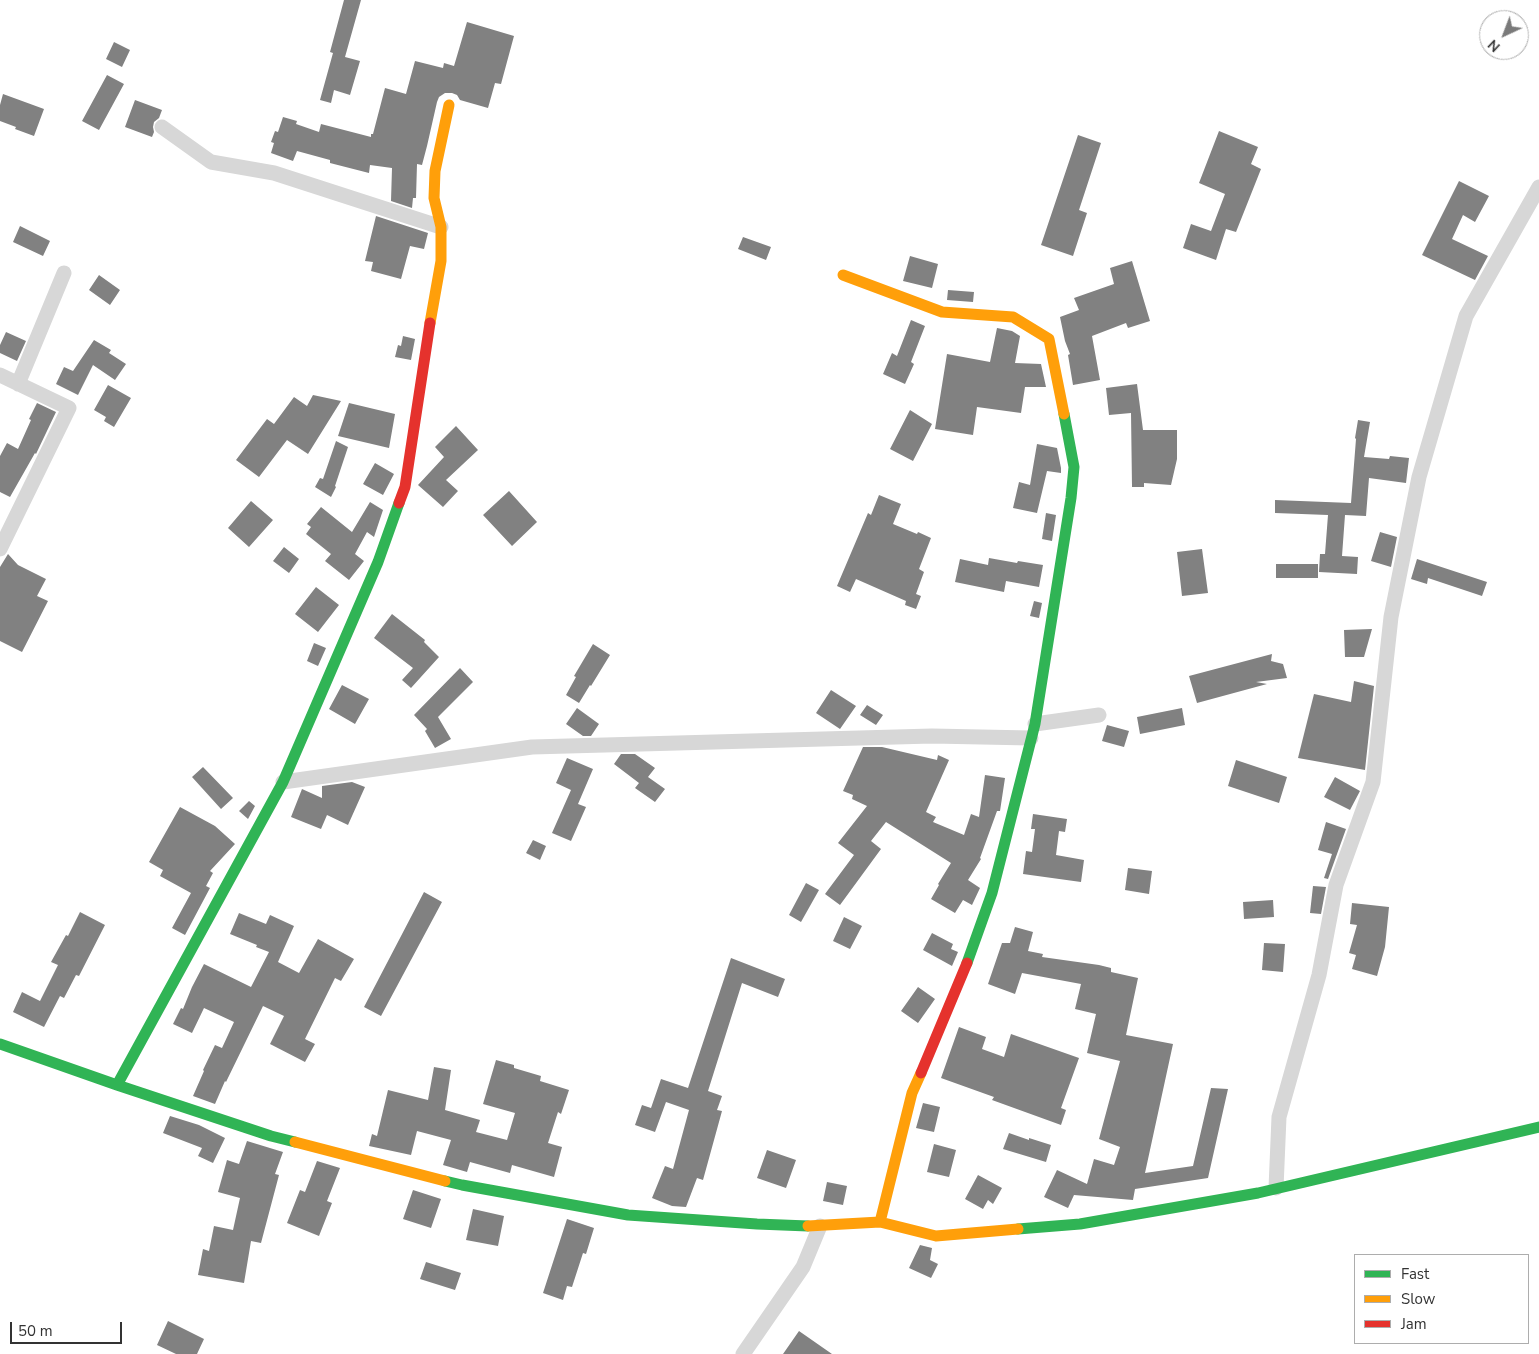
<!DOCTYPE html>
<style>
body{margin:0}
#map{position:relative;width:1539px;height:1354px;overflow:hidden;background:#fff;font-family:"Nunito Sans",sans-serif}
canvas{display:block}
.legend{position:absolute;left:1354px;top:1254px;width:175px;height:90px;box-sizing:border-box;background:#fff;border:1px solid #adadad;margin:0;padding:6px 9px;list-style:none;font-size:15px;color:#333}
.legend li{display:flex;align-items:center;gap:10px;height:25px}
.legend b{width:25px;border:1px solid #adadad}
.north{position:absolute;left:1479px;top:10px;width:50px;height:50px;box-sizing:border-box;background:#fff;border:1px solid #adadad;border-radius:50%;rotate:223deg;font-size:14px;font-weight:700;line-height:20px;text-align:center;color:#333}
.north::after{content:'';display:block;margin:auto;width:18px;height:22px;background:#7a7a7a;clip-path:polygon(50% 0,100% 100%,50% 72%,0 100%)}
.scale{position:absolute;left:10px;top:1322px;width:112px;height:22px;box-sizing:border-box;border:2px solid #333;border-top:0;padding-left:6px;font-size:15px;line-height:18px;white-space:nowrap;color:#333;-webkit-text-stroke:4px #fff;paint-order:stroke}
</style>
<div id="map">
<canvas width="1539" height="1354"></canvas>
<ul class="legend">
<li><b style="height:6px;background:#30b455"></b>Fast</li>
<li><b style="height:6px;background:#ff9f0a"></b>Slow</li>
<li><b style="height:6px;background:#e5322d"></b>Jam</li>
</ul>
<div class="north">N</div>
<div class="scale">50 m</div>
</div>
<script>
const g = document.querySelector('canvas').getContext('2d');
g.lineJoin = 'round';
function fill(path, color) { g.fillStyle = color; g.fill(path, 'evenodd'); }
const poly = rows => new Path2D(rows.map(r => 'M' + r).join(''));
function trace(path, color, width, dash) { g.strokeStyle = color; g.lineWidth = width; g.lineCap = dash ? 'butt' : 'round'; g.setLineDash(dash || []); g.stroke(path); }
const building = poly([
 [344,0,361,0,345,57,360,61,350,95,334,90,331,103,320,100,333,53,330,52],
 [467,22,514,36,501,84,495,83,488,108,460,100,457,95,452,93,445,93,439,97,437,102,427,146,422,165,417,164,416,198,413,198,412,208,391,201,392,168,370,165,369,173,330,163,330,160,297,151,293,161,271,153,274,143,271,142,275,131,278,132,283,117,297,121,296,124,319,132,321,124,371,137,371,134,373,134,385,88,406,94,415,61,443,68,444,63,454,66],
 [114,42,130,50,122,67,106,59],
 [107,75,124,84,99,130,82,121],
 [3,94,44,109,34,136,15,129,16,127,0,121,0,105],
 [135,100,162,110,159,118,154,122,153,127,154,132,152,137,125,127],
 [1219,131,1258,147,1251,164,1261,169,1236,232,1226,229,1216,260,1183,248,1191,224,1211,231,1225,194,1199,183],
 [1078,135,1101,143,1079,210,1087,213,1073,256,1041,245],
 [1459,181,1489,196,1475,222,1463,215,1452,239,1488,256,1475,280,1422,255],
 [376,216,428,233,424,249,410,246,401,279,371,271,373,262,365,261],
 [20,226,50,241,43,256,13,242],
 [743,237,771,247,766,260,738,249],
 [910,256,938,264,932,288,903,281],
 [1132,261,1150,321,1128,328,1126,323,1092,336,1100,380,1073,385,1068,355,1070,354,1065,341,1060,317,1079,310,1074,298,1114,284,1110,268],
 [99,275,120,290,110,305,89,290],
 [948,290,974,292,973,302,947,300],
 [911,320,925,326,911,362,914,364,905,384,883,374,892,353,897,356],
 [997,328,1012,331,1020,336,1015,363,1041,364,1046,387,1025,387,1021,413,977,407,973,435,935,429,947,354,990,362],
 [6,332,26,341,17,361,0,353,0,345],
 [403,336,415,339,411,360,395,357,398,345,401,346],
 [94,340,111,350,109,353,126,364,115,380,93,365,78,395,56,384,64,367,73,371],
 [1137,384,1143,430,1177,430,1177,459,1171,485,1144,483,1144,487,1132,487,1131,413,1109,415,1106,388],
 [108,385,131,398,114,427,104,421,106,417,94,410],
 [313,395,341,401,308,454,287,440,259,477,236,460,267,419,274,424,294,397,307,406],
 [37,403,56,412,36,454,35,453,10,497,0,492,0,456,7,443,18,449,31,420,29,419],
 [349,403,395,414,389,448,338,436],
 [910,410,932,424,913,461,890,449],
 [1358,420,1370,422,1364,457,1389,459,1390,456,1409,458,1406,483,1369,478,1366,516,1345,515,1342,556,1358,557,1357,574,1319,572,1320,554,1325,554,1328,515,1275,513,1275,500,1351,503,1356,439,1355,438],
 [456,426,478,450,446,480,458,491,443,507,418,485,444,457,435,447],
 [336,441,348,447,335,486,336,487,331,497,315,487,320,478,323,479],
 [1037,444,1057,448,1061,468,1061,473,1047,471,1037,513,1013,508,1019,482,1030,485],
 [375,463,394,474,383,495,363,484],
 [509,491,537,522,512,546,483,515],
 [879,495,901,504,893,524,917,534,918,532,931,538,919,569,924,572,916,594,921,596,916,609,905,605,906,601,856,579,850,592,837,586,868,513,871,515],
 [251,501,273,520,249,547,228,528],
 [370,502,383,510,374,537,367,532,355,554,364,561,349,580,325,561,331,554,306,534,311,527,307,524,321,507,352,532],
 [1046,513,1056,515,1052,541,1042,539],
 [1380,532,1397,537,1391,567,1371,561],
 [284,547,299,559,289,573,273,561],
 [1202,549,1208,593,1182,596,1177,552],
 [8,554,18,565,46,579,37,596,48,601,22,652,0,641,0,567],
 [989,558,1017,563,1018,561,1043,565,1039,587,1006,581,1004,592,955,582,960,559,988,565],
 [1417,559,1487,582,1482,596,1428,578,1427,584,1411,579],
 [1276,564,1318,564,1318,578,1276,578],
 [316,587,339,605,318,632,295,614],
 [1034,601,1042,603,1039,618,1030,616],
 [392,614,425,640,424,642,439,657,411,688,402,680,413,668,374,638],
 [1372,629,1364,657,1345,657,1344,630],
 [314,643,326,648,318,666,307,661],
 [593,644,610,655,591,686,590,685,579,703,566,695,576,677,574,676],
 [1272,654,1271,661,1283,664,1287,678,1256,682,1267,684,1197,703,1189,676],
 [460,668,473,682,438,717,451,739,435,748,425,731,427,729,414,715],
 [1354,681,1374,686,1365,770,1298,758,1314,694,1351,702],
 [342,685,369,699,355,724,329,709],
 [831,690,856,706,840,729,816,713],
 [867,705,883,715,876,725,860,715],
 [577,708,599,724,591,736,583,736,566,724],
 [1182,708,1185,725,1140,734,1137,717],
 [1107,725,1129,731,1124,747,1102,741],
 [863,747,882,747,937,760,938,755,949,760,926,812,936,817,933,822,964,835,971,814,979,817,985,775,1005,778,1000,811,997,811,980,858,981,859,968,880,980,888,972,905,963,900,955,913,931,899,939,885,938,884,951,863,886,822,871,841,881,849,840,905,825,894,854,855,838,843,867,806,852,799,853,795,843,791],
 [621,754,635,754,655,768,648,777,665,789,655,802,635,788,639,783,614,764],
 [567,758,593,769,578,804,586,807,571,841,552,833,571,790,556,783],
 [1236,760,1287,777,1279,803,1228,786],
 [203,767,233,798,221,809,192,777],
 [1335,777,1360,791,1350,810,1324,797],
 [352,782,365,787,348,825,327,815,321,829,291,817,302,789,322,798,322,786],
 [249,801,255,806,248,819,239,811],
 [180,807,215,826,235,844,210,871,213,873,206,886,210,888,185,935,172,928,191,893,160,876,163,870,149,862],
 [1033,814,1067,819,1065,832,1059,831,1056,855,1084,860,1081,882,1023,874,1026,851,1032,852,1035,829,1031,829],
 [1326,822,1346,829,1328,879,1324,878,1332,854,1318,850],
 [533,840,546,846,540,860,526,853],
 [1128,868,1152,871,1149,894,1125,890],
 [806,883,819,890,801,922,789,915],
 [1313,886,1326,887,1321,914,1310,913],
 [424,892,442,902,381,1016,364,1007],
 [1273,900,1274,917,1244,919,1243,902],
 [1352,903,1389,907,1385,947,1377,976,1352,969,1356,955,1349,953,1357,925,1350,924],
 [80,912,105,925,79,976,76,975,64,998,60,996,44,1027,13,1012,22,992,40,1001,58,965,51,962,66,935,68,936],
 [239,913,266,924,270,915,294,926,278,962,299,973,318,939,354,959,341,981,335,978,305,1039,315,1044,305,1062,270,1044,284,1016,263,1006,226,1082,225,1081,215,1104,193,1096,204,1071,203,1070,215,1045,222,1048,234,1022,204,1008,192,1033,173,1024,181,1008,183,1009,192,987,204,964,251,987,269,952,256,947,257,945,230,934],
 [844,917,862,926,850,949,833,941],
 [1015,927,1033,932,1028,951,1043,954,1042,957,1099,965,1111,968,1111,972,1138,978,1126,1035,1173,1044,1145,1173,1193,1166,1211,1088,1228,1089,1208,1178,1135,1189,1133,1200,1074,1195,1068,1208,1044,1197,1057,1170,1087,1184,1094,1159,1114,1165,1120,1147,1099,1139,1120,1061,1087,1053,1096,1014,1075,1009,1081,984,1022,973,1015,994,988,984,1002,943,1010,943],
 [932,933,953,944,951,949,958,952,952,966,923,950],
 [1264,943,1285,944,1283,972,1262,970],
 [731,958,785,979,778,997,742,983,708,1091,722,1096,717,1110,722,1111,703,1180,697,1178,686,1207,672,1206,652,1198,665,1166,673,1169,689,1110,666,1102,655,1132,635,1125,642,1105,651,1108,661,1079,688,1088],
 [918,987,935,999,918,1023,901,1011],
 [959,1027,986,1037,982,1049,1004,1057,1011,1034,1079,1058,1061,1108,1066,1110,1061,1125,992,1100,994,1097,941,1078],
 [496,1060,514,1065,514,1068,541,1076,540,1081,569,1090,561,1114,558,1112,548,1143,562,1147,554,1177,512,1165,510,1173,470,1162,467,1172,443,1165,451,1140,417,1131,411,1155,369,1146,372,1134,377,1136,388,1090,428,1100,434,1067,451,1070,445,1110,480,1120,476,1132,507,1140,515,1113,483,1104],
 [923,1103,940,1107,934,1132,916,1128],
 [170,1116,199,1125,225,1138,213,1163,198,1156,202,1148,163,1133],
 [1009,1133,1029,1140,1029,1138,1051,1145,1046,1162,1003,1149],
 [247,1141,283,1152,275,1174,279,1175,261,1243,251,1241,244,1283,198,1275,203,1249,209,1251,214,1226,233,1230,240,1198,218,1192,227,1160,239,1164],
 [934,1144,956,1150,949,1177,927,1172],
 [767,1150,796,1160,786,1188,757,1178],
 [317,1161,340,1168,327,1201,332,1203,319,1236,287,1223,300,1190,305,1192],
 [978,1175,1002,1188,993,1204,988,1200,983,1209,965,1199],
 [827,1182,847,1186,843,1205,823,1201],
 [413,1190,441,1199,431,1228,403,1219],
 [473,1209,504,1216,498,1246,466,1240],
 [567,1219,594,1228,586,1254,583,1253,572,1287,567,1286,563,1300,543,1293],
 [920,1245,932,1248,930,1260,938,1264,931,1278,909,1268],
 [426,1262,461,1273,455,1290,420,1279],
 [168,1321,204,1339,197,1354,176,1354,157,1345],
 [799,1331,832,1354,783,1354]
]);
const street = poly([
 [162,127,211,162,274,173,441,227],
 [0,375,69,408,0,549],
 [18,384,64,273],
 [1035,724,1099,715],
 [283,782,532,747,932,736,1031,738],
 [1276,1188,1279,1117,1319,975,1336,885,1373,782,1391,617,1419,477,1466,316,1539,187],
 [743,1354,803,1267,820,1226]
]);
const fast = poly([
 [967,963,992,893,1035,724,1071,498,1074,467,1064,414],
 [0,1044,117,1085,271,1136,295,1142],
 [117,1085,283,782,378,562,399,503],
 [445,1181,462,1185,628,1215,757,1224,808,1226],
 [1018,1229,1080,1224,1258,1193,1539,1127]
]);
const slow = poly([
 [843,275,942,312,1013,317,1049,339,1064,414],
 [430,323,441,261,441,227,434,198,435,171,449,105],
 [295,1142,445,1181],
 [880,1222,912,1093,921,1073],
 [808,1226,880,1222,936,1236,1018,1229]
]);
const jam = poly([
 [399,503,405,487,430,323],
 [921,1073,967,963]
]);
fill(building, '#818181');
trace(street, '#d7d7d7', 15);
trace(fast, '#30b455', 11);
trace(slow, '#ff9f0a', 11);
trace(jam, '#e5322d', 11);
</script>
